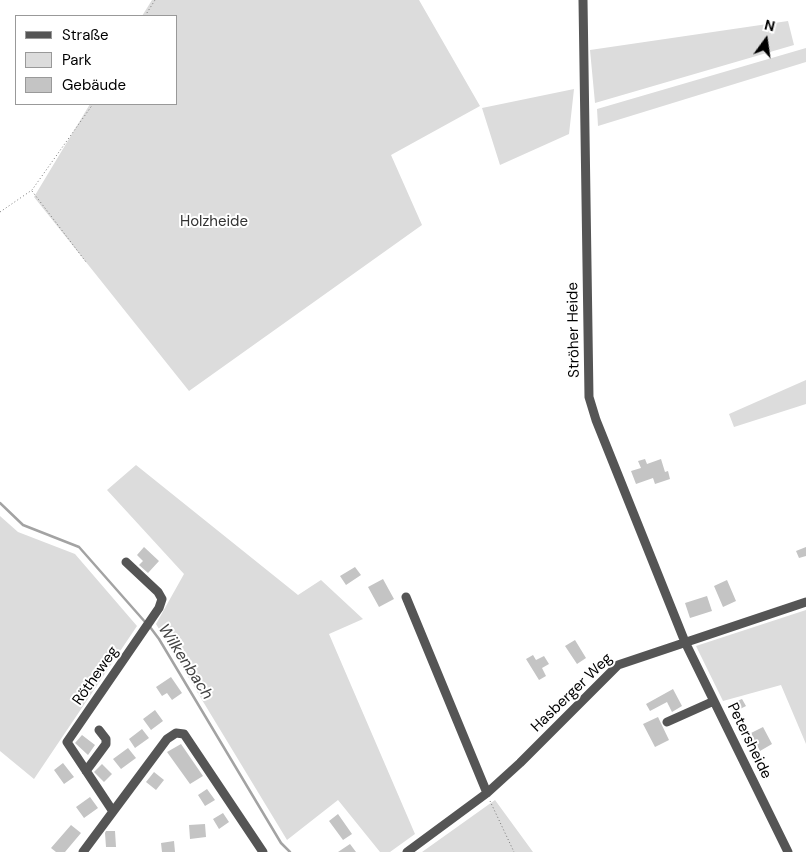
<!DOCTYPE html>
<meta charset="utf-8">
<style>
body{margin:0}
#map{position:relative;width:806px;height:852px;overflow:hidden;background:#fff;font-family:"DM Sans",sans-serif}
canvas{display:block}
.legend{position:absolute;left:15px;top:15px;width:162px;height:90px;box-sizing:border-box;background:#fff;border:1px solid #999;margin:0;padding:6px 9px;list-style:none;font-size:15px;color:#000}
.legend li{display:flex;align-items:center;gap:10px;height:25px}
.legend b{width:25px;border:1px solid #999}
.north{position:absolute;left:741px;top:15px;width:50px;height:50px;-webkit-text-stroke:4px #fff;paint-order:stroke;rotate:14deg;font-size:14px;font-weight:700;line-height:20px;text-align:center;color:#000}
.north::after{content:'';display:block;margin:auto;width:18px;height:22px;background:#000;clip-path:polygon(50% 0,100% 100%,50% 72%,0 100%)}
</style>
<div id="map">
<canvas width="806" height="852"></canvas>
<ul class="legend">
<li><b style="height:6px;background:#555"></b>Straße</li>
<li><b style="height:14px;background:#dcdcdc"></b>Park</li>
<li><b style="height:14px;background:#c4c4c4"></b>Gebäude</li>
</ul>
<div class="north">N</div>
</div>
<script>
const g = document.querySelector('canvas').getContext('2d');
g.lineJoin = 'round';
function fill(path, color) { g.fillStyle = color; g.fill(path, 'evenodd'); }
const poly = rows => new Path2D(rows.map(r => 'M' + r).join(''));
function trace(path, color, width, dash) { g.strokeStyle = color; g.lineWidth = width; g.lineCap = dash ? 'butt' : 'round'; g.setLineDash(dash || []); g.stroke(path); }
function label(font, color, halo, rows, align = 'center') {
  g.font = font + ' "DM Sans",sans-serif'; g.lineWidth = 4; g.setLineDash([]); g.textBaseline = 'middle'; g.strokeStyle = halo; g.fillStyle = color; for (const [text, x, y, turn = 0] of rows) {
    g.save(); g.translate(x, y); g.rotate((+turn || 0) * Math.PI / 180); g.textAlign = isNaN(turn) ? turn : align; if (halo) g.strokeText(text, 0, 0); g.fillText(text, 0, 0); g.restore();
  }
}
const green = poly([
 [152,0,419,0,480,106,391,155,422,225,189,391,34,197,90,104,176,104,176,16,142,16],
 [788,21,794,45,595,103,590,50],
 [806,48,806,62,598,126,597,109],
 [574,89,569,134,500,165,482,108],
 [806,380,806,404,734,427,729,414],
 [136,465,298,595,321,580,363,619,329,634,415,834,390,852,380,852,338,800,287,840,156,624,184,574,107,490],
 [0,516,18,532,75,554,137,626,34,779,0,751],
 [806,610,806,744,781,685,723,701,696,646],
 [495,800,533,852,422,852]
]);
const stream = poly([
 [0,503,23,525,79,547,146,623],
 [150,627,159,639,281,843,290,852]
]);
const building = poly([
 [645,459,647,464,661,459,665,472,668,471,670,479,655,484,653,478,636,484,631,471,641,468,638,461],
 [144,547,159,561,148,573,139,565,143,561,137,555],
 [806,547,806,556,799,558,796,551],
 [355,567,361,575,346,585,340,576],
 [383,579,394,599,379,607,368,587],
 [727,580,736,601,723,607,714,586],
 [707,596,712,611,690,618,685,603],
 [575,640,586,658,577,664,565,646],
 [533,655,536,660,544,656,549,664,542,668,546,676,539,680,526,659],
 [171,677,182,693,172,700,167,693,162,696,156,687],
 [673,689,682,706,672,712,667,702,650,711,646,704],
 [742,699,746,706,734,712,730,704],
 [155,710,163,721,151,730,143,719],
 [658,717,669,740,655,747,643,724],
 [763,727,772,744,760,751,751,733],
 [142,729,149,738,135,748,129,739],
 [82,735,95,745,88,755,75,743],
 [181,744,203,776,190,784,167,752],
 [128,748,136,758,121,769,113,759],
 [63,763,74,777,64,784,54,770],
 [102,764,112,774,104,782,94,772],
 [154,772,164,780,156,790,146,782],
 [207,789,215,800,205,806,198,795],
 [90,797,98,808,84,818,76,807],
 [223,813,229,822,219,829,213,819],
 [338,814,352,834,343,840,329,821],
 [205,824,206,837,190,839,189,825],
 [71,825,81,833,65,852,56,852,51,848],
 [106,831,115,831,116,847,106,847,105,833],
 [174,841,175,852,162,852,161,843],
 [350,844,356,852,338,852]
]);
const path = poly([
 [145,16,155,0],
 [32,191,86,262],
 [0,212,32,190,93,104],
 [490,801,514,852]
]);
const minor = poly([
 [583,0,589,397,596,420,685,642,788,852],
 [406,597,487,793],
 [667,722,714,701],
 [86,771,106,744,106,739,99,730],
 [112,810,67,742,159,608,162,599,158,592,126,562],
 [83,852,167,739,176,733,184,734,263,852],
 [407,852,487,793,520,763,618,665,806,602]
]);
const parkNames = [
 ["Holzheide",214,222]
];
const streetNames = [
 ["Ströher Heide",574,330,-91],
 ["Rötheweg",96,676,-55],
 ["Hasberger Weg",572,693,-44],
 ["Petersheide",749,741,64]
];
const waterNames = [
 ["Wilkenbach",185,662,57]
];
fill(green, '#dcdcdc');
trace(stream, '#a3a3a3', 2.5);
fill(building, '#c4c4c4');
trace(path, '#777', 1, [1, 2.5]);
trace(minor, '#555', 9);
label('15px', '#333', '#fff', parkNames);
label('15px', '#000', '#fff', streetNames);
label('italic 16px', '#444', '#fff', waterNames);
</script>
